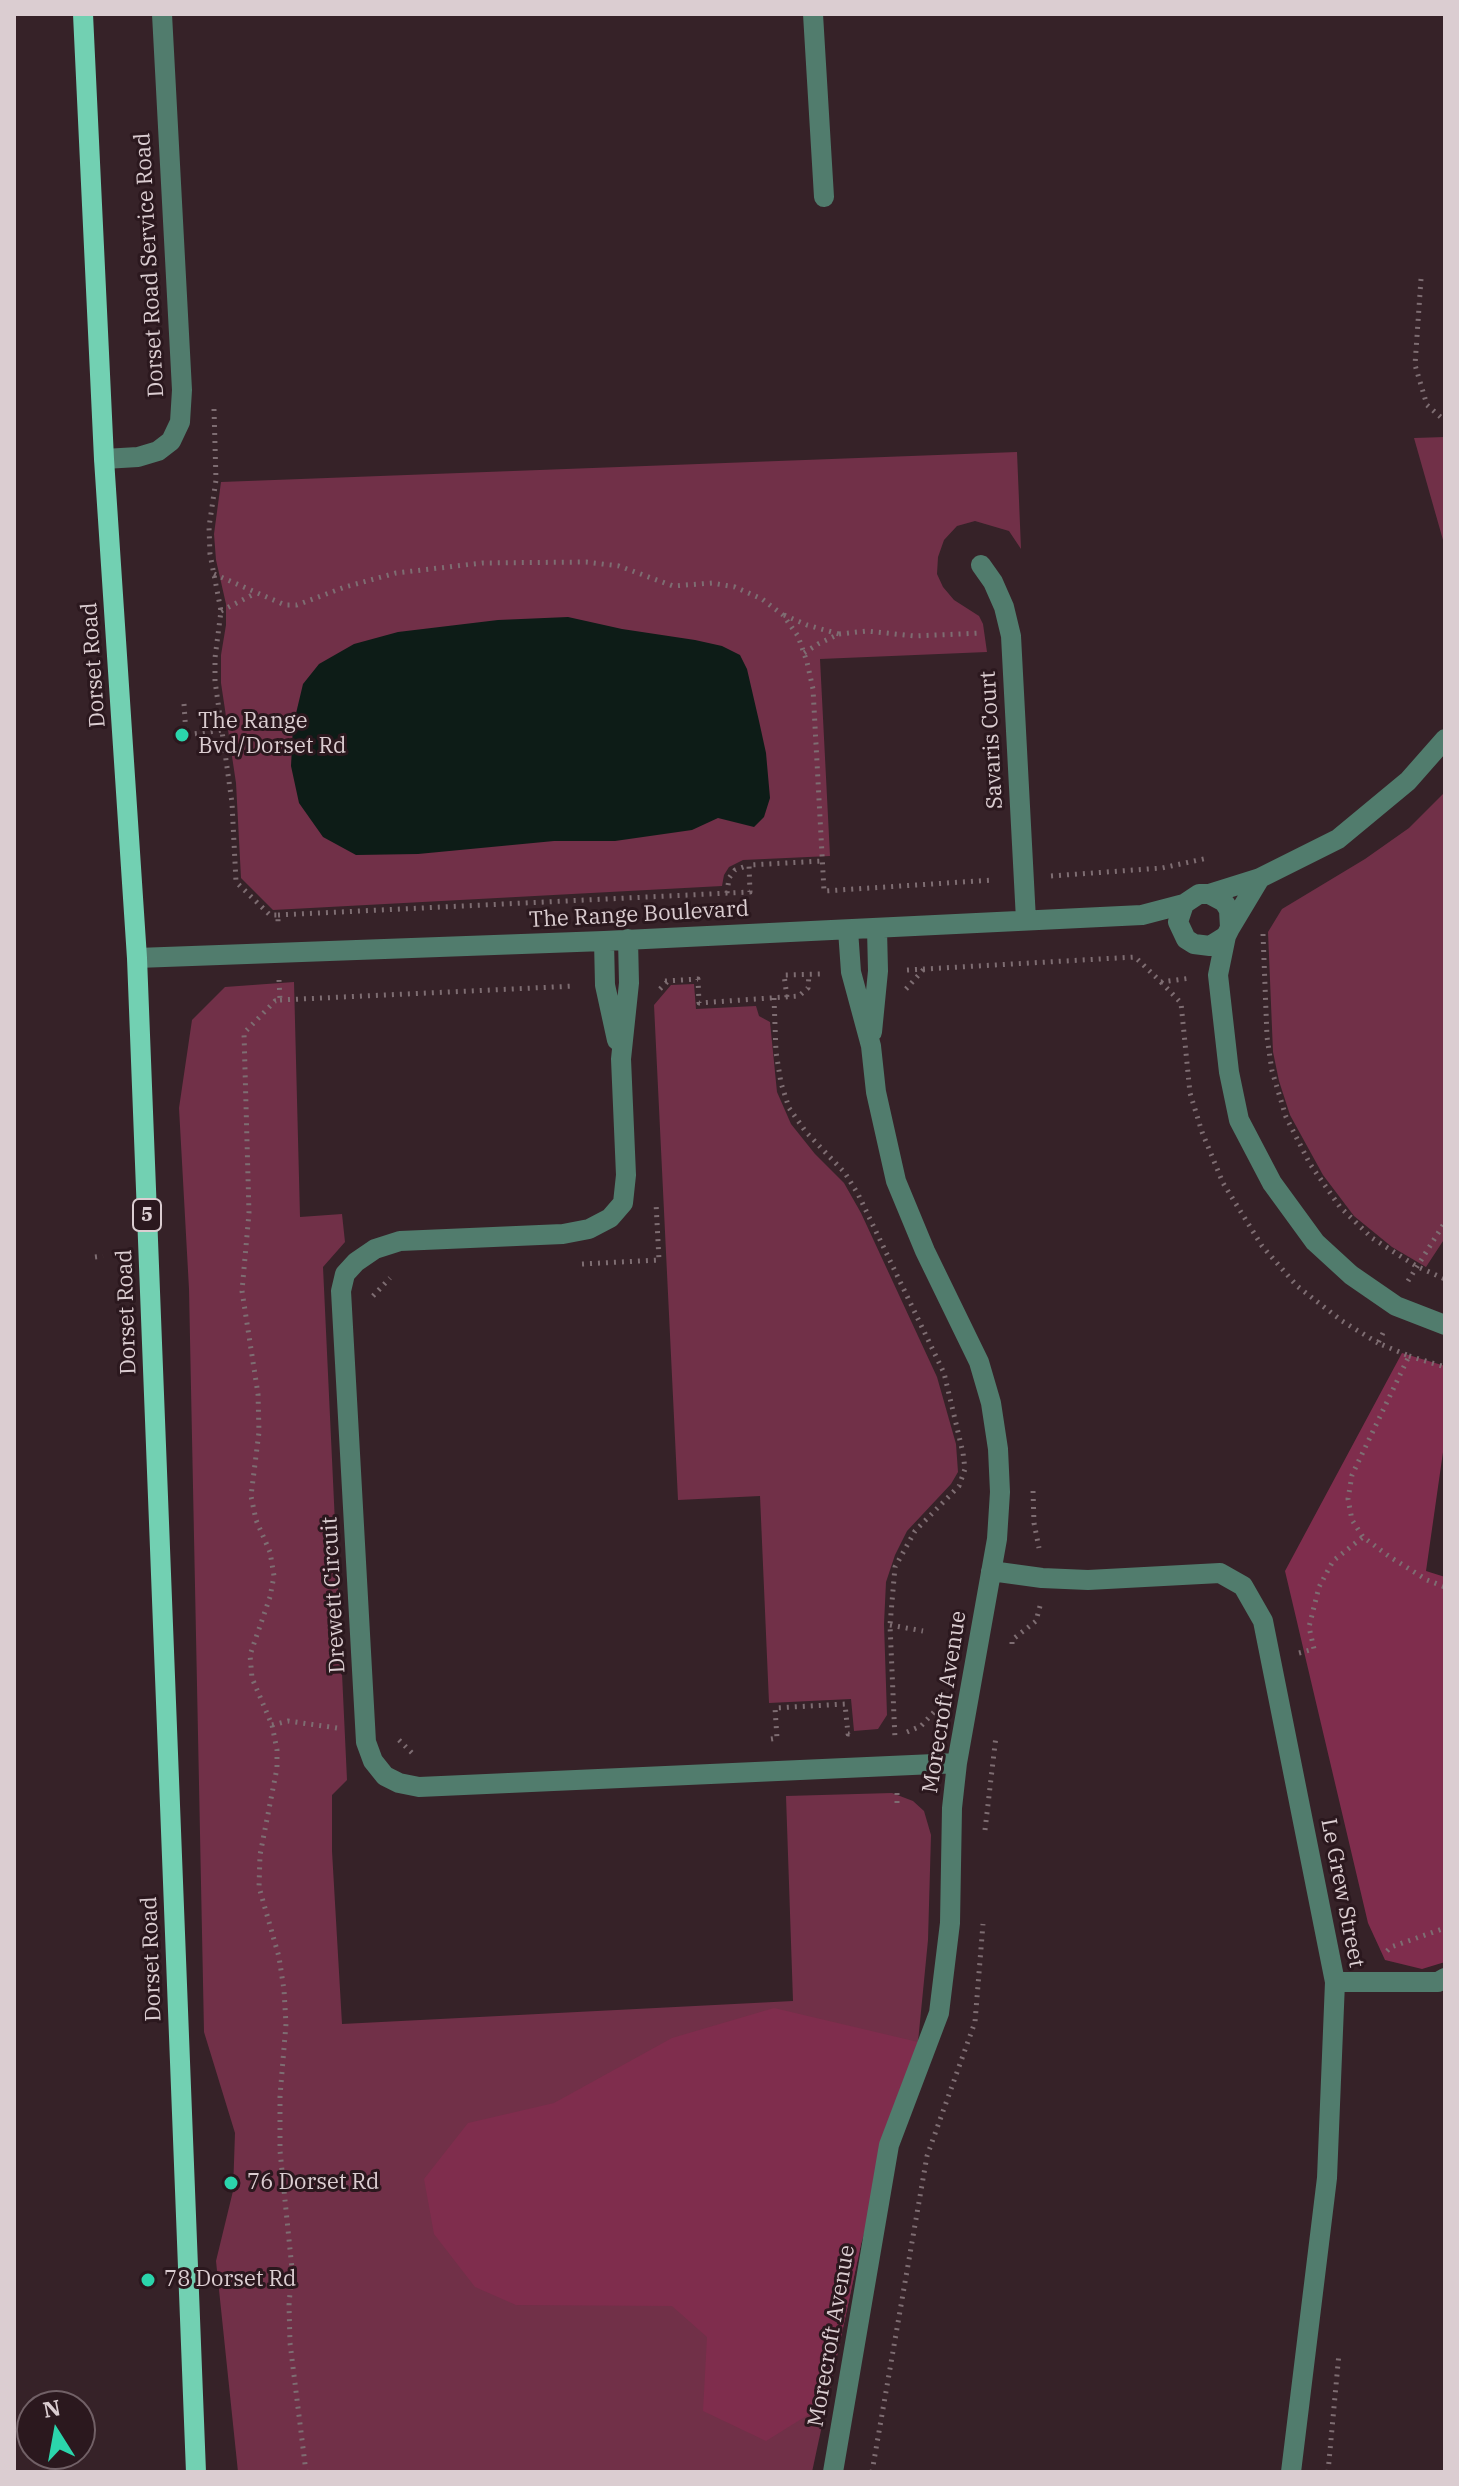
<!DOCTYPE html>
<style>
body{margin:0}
#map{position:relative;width:1459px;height:2486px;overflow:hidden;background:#362228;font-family:"IBM Plex Serif",serif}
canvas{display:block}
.frame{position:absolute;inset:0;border:16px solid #dbcdd1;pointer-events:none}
.north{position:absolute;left:16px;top:2390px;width:80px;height:80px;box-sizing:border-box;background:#2b181e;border:2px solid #716066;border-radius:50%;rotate:349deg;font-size:22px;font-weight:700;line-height:32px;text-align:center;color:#dbcdd1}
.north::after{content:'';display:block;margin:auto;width:28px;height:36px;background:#2bd5ac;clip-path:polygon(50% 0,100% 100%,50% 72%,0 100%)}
</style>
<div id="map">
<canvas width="1459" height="2486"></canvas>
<div class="frame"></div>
<div class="north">N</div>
</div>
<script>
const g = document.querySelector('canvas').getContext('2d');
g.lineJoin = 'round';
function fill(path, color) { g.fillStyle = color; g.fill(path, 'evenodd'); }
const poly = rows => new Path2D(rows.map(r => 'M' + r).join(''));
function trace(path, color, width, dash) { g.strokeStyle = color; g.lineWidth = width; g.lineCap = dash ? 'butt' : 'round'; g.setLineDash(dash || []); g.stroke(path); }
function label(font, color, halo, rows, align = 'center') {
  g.font = font + ' "IBM Plex Serif",serif'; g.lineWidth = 6; g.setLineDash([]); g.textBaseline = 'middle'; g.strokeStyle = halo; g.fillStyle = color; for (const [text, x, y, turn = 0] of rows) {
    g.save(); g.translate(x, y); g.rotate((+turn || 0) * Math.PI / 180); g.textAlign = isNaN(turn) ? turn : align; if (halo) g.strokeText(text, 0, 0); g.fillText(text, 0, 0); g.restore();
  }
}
const green = poly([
 [1445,437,1445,547,1414,438],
 [1017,452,1021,549,1009,531,975,521,957,526,944,540,938,557,937,574,943,587,954,600,979,616,983,624,987,652,820,659,830,856,743,860,729,867,724,875,722,886,273,910,241,878,236,783,221,683,221,655,226,625,226,604,216,560,214,534,221,482],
 [1445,792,1445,1238,1426,1267,1392,1247,1354,1216,1323,1175,1290,1115,1279,1081,1273,1052,1268,932,1282,909,1365,859,1409,828],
 [294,982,300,1217,342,1214,345,1242,323,1267,347,1780,332,1795,332,1851,342,2024,793,2001,786,1796,892,1793,913,1801,924,1811,931,1835,928,1940,918,2042,861,2244,812,2472,238,2472,216,2261,233,2191,235,2133,204,2032,189,1289,179,1108,192,1020,225,987],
 [694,984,696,1009,756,1006,759,1016,770,1022,777,1092,791,1124,815,1154,844,1183,861,1213,937,1377,956,1444,958,1472,951,1484,907,1531,895,1555,886,1582,884,1624,887,1715,878,1729,854,1731,851,1699,769,1703,760,1496,678,1500,654,1005,671,985]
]);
const forest = poly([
 [1402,1353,1445,1366,1445,1438,1426,1571,1445,1577,1445,1962,1422,1969,1385,1960,1368,1923,1285,1571],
 [774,2008,918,2042,861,2244,827,2403,766,2441,703,2411,707,2337,672,2306,516,2305,475,2287,434,2234,424,2179,468,2123,554,2103,672,2038]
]);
const water = poly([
 [568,617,622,629,695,640,722,646,740,655,747,669,759,721,766,753,770,798,764,817,754,827,718,818,692,830,615,841,554,841,418,854,356,855,323,837,299,803,291,766,293,726,303,684,319,664,354,644,398,632,498,620]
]);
const path = poly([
 [1421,279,1415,365,1427,405,1445,421],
 [214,409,216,480,209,527,210,554,221,611,215,658,215,681,232,803,236,882,270,915,278,915,278,926],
 [214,574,285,605,297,605,345,587,396,573,482,563,586,562,619,566,673,586,712,583,735,587,762,599,783,615,798,636,807,662,813,689,824,891,993,880],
 [221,611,256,593],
 [784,615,807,625,839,634,818,644,804,653],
 [839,634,867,631,914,636,982,633],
 [184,704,186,735,223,730],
 [1051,876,1162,868,1208,858],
 [727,893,729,878,735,870,749,865],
 [278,915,750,892,749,865,822,861],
 [1263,934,1267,1037,1272,1071,1286,1117,1310,1164,1340,1207,1372,1238,1416,1266,1445,1279],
 [907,970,1135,957,1161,982,1191,978],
 [279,980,280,1000,275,1001,244,1033,249,1213,242,1291,258,1394,259,1432,251,1496,256,1520,270,1552,274,1576,270,1597,250,1655,252,1678,272,1725,277,1750,277,1768,260,1855,259,1887,279,1957,284,1990,286,2024,280,2096,280,2151,292,2269,289,2305,290,2343,306,2472],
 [665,981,698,979,699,1003,799,996,808,988,809,975],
 [1161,982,1181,1003,1190,1093,1202,1132,1223,1183,1262,1246,1297,1286,1342,1321,1378,1343],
 [660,989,668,981],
 [906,989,924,969],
 [787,997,784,975,822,974],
 [774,998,776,1052,781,1083,789,1108,806,1132,845,1173,858,1194,944,1373,963,1453,965,1469,959,1486,915,1531,895,1567,890,1625,895,1739],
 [280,1000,575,986],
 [95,1257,103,1256],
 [582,1264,659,1260,656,1203],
 [1408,1281,1445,1222],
 [373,1296,390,1278],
 [1383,1333,1378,1343,1409,1356,1352,1475,1348,1499,1352,1520,1363,1537,1390,1557,1427,1580,1445,1587],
 [1409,1356,1445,1367],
 [1033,1491,1034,1523,1039,1548],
 [890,1625,923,1631],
 [1012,1644,1012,1640,1036,1621,1040,1606],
 [1299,1653,1314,1649,1309,1627,1319,1587,1333,1561,1363,1537],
 [272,1725,288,1721,337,1728],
 [907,1732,921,1726,934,1712],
 [771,1739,777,1738,775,1708,845,1704,848,1734,853,1734],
 [399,1740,415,1756],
 [897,1793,897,1808],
 [985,1830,996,1736],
 [1387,1951,1391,1947,1445,1928],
 [872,2472,927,2156,975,2022,983,1924],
 [1328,2472,1339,2353]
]);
const minor = poly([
 [813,14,824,197],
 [104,459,138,457,158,451,171,441,180,422,182,390,162,14],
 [981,565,993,582,1004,607,1011,636,1026,920],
 [1209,894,1260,878,1338,839,1408,781,1445,739],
 [1230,928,1260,878],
 [1226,936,1218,975,1229,1072,1239,1120,1272,1183,1315,1242,1351,1275,1396,1306,1445,1325],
 [628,939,629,983,621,1059,626,1175,623,1203,610,1218,589,1229,563,1234,400,1241,375,1249,356,1262,345,1274,341,1291,366,1742,373,1761,385,1776,399,1783,419,1787,957,1763],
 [604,941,605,985,617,1040],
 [137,958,604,941,1142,915,1184,904,1199,894,1209,894,1224,902,1229,910,1230,928,1226,936,1210,946,1194,944,1186,939,1178,922,1184,904],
 [872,1032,878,971,877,929],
 [991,1571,1042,1578,1088,1580,1220,1573,1243,1586,1263,1621,1335,1982,1327,2178,1291,2472],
 [1335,1982,1438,1982,1445,1978],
 [833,2472,889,2145,939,2013,950,1923,952,1808,957,1763,997,1539,1000,1492,998,1449,991,1403,979,1362,925,1251,896,1181,876,1092,871,1046,851,972,848,930]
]);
const major = poly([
 [83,14,104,459,137,958,196,2472]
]);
const markers = [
 [182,735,8,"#2bd5ac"],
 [231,2183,8,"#2bd5ac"],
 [148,2280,8,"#2bd5ac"]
];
const shields = [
 [147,1215,28]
];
const shieldNames = [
 ["5",147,1215]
];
const streetNames = [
 ["Dorset Road Service Road",150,265,-93],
 ["Dorset Road",94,665,-94],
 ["Savaris Court",992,740,-93],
 ["The Range Boulevard",639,915,-3],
 ["Dorset Road",127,1312,-92],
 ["Drewett Circuit",334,1595,-93],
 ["Morecroft Avenue",945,1702,-81],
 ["Le Grew Street",1342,1893,79],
 ["Dorset Road",152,1959,-92],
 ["Morecroft Avenue",832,2336,-80]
];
const poiNames = [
 ["The Range",198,722],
 ["Bvd/Dorset Rd",198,747],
 ["76 Dorset Rd",247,2183],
 ["78 Dorset Rd",164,2280]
];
fill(green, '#713048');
fill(forest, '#7f2d4d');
fill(water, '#0d1c17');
trace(path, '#7e6d72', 5, [2, 6]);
trace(minor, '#517c6d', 20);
trace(major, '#72d0b2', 20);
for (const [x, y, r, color] of markers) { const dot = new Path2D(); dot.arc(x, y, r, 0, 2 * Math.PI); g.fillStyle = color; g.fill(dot); trace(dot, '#2b181e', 3); }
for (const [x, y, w] of shields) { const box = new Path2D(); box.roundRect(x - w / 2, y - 16, w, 32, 6); g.fillStyle = '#2b181e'; g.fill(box); trace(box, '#dbcdd1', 2); }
label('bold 20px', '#dbcdd1', null, shieldNames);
label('22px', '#dbcdd1', '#2b181e', streetNames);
label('22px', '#dbcdd1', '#2b181e', poiNames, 'left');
</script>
